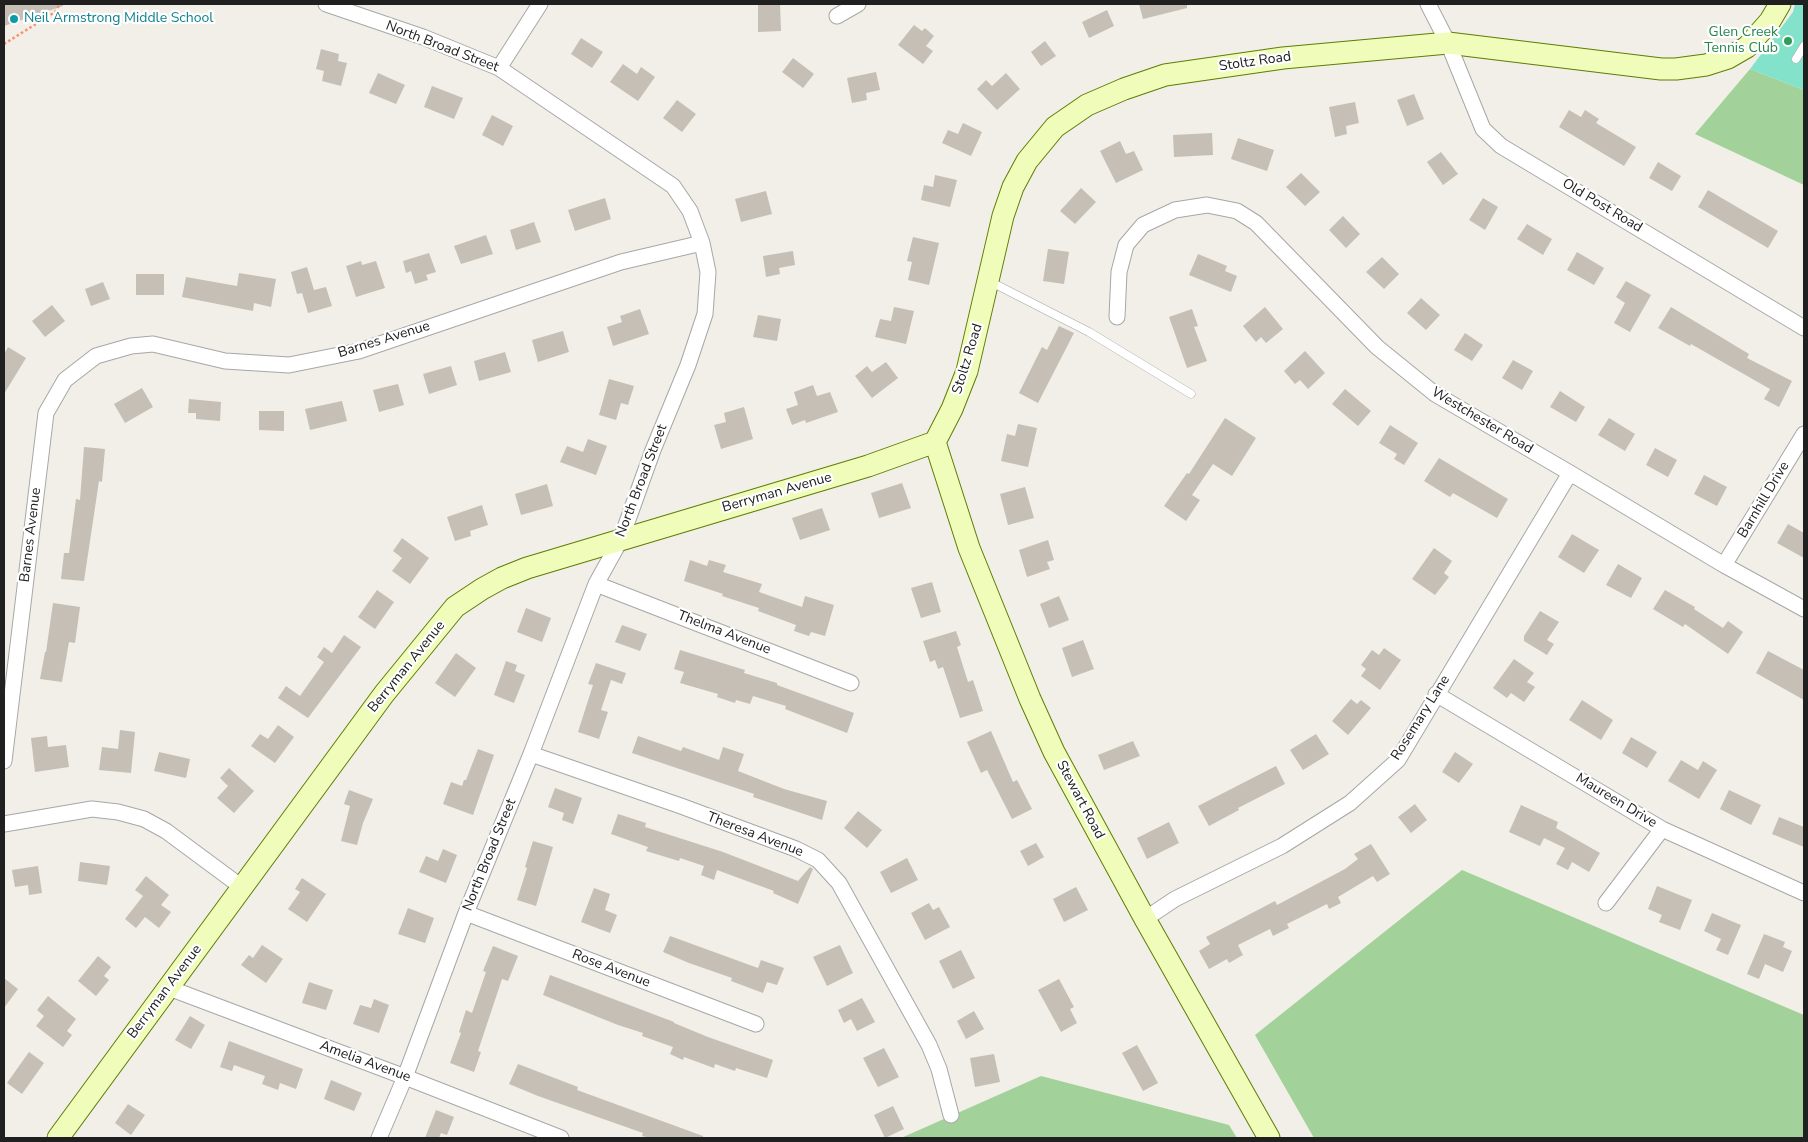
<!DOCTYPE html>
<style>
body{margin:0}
#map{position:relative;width:1808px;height:1142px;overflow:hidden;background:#f1efe7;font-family:"Nunito Sans",sans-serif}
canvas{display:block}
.frame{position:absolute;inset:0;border:5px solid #202020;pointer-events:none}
</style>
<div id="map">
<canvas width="1808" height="1142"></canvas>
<div class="frame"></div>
</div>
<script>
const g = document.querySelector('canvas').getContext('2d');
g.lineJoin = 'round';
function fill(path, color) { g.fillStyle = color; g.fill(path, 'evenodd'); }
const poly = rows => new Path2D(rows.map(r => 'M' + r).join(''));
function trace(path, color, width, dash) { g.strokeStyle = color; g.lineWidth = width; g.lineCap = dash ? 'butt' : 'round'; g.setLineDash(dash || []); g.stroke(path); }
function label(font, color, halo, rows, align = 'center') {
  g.font = font + ' "Nunito Sans",sans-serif'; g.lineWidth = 4.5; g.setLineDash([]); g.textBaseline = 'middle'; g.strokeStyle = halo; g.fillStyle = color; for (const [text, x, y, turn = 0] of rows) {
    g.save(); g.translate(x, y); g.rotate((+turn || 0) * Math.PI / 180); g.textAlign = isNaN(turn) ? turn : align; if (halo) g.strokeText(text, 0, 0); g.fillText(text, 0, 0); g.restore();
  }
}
const forest = poly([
 [1750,69,1804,90,1804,185,1695,134],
 [1462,870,1804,1015,1804,1138,1314,1138,1255,1035],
 [1041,1076,1229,1125,1237,1138,901,1138]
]);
const pitch = poly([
 [1795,4,1804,4,1804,90,1750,69,1793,12]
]);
const building = poly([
 [4,4,63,4,63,6,4,26],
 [758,4,780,4,781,31,758,32],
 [1139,4,1187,4,1187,8,1143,19],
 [1107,10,1114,26,1089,38,1082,22],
 [914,25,922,31,925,28,934,36,926,46,933,51,923,64,898,45],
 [581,38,603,52,592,68,571,54],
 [1045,41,1056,56,1041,66,1031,52],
 [321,49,339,54,338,61,347,63,341,86,322,81,324,71,316,69],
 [793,58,814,74,803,88,782,72],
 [623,64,637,74,641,67,655,77,638,101,610,82],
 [876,72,880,90,866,93,867,100,852,103,847,78],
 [378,73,405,85,396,104,369,93],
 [1006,73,1020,89,997,110,977,89,986,80,992,86],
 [432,86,463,98,454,119,424,107],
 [1414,94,1424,119,1407,126,1397,100],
 [677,100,696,114,682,132,663,118],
 [1355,102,1359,123,1346,126,1347,134,1335,137,1329,107],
 [1569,110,1581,117,1585,110,1599,119,1596,123,1636,147,1624,166,1559,127],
 [492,115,513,126,503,146,482,135],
 [963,123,982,132,971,156,942,143,948,130,958,134],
 [1212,133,1213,155,1174,157,1173,135],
 [1238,138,1274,150,1267,171,1231,159],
 [1120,141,1126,154,1134,151,1143,170,1116,183,1100,151],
 [1441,152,1458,174,1443,185,1427,162],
 [1658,162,1681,176,1672,191,1649,178],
 [1301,173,1320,192,1305,206,1286,187],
 [935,175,957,180,950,207,921,200,924,185,933,187],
 [1081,188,1096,202,1075,224,1060,211],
 [1708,190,1778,231,1768,248,1698,207],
 [766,191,772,214,741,222,735,199],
 [605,198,611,219,575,231,568,210],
 [1483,198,1498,207,1485,230,1469,220],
 [1343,216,1360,234,1346,248,1329,230],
 [534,222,541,242,516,250,510,230],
 [1527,224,1552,239,1543,255,1517,239],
 [486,235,493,254,461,264,454,246],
 [913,237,939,243,929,285,908,280,912,262,907,261],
 [1048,249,1069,252,1064,284,1043,281],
 [793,251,795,265,779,268,780,274,766,277,763,256],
 [1577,252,1604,268,1594,285,1567,270],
 [429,253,436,272,426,275,428,280,415,284,411,271,406,273,403,261],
 [1198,254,1227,266,1225,271,1237,276,1231,292,1189,275],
 [1382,257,1399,274,1384,289,1366,272],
 [361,261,362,265,376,261,385,288,356,297,346,266],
 [307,267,314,290,326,287,332,306,308,313,302,293,297,294,291,272],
 [239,273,276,279,271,307,254,303,253,311,182,297,186,277,237,286],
 [136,274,164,274,164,295,136,295],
 [1626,281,1651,295,1630,332,1614,323,1625,303,1616,297],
 [103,282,110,299,91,306,85,289],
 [1421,298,1440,315,1426,330,1407,313],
 [52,305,65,321,45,337,32,321],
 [894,307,914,311,906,344,875,337,880,319,891,321],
 [1265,307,1283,329,1266,343,1261,337,1256,342,1243,326],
 [1671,307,1749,354,1747,358,1792,381,1779,407,1764,399,1770,389,1691,344,1690,346,1658,328],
 [640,309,649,334,613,346,607,327,622,322,620,316],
 [1192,309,1198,326,1194,327,1207,361,1187,368,1169,317],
 [758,315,781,319,777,341,753,337],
 [1059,326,1074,333,1038,403,1019,393,1042,347,1047,350],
 [563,331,569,352,538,362,532,340],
 [1465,333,1483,345,1472,361,1454,350],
 [8,347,26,358,4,394,4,354],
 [1305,351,1325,373,1308,389,1300,380,1295,384,1284,371],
 [505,352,511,372,479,381,474,361],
 [1513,360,1533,371,1522,390,1502,378],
 [886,362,898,378,872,398,855,376,867,366,872,372],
 [451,366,457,385,429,394,423,374],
 [609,379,634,386,628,405,621,403,616,420,599,415],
 [398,384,404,405,379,412,373,390],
 [813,385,817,396,830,392,838,412,806,423,805,420,792,425,786,409,798,405,794,392],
 [142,388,153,407,125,423,114,404],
 [1345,389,1371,411,1358,426,1332,404],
 [1560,391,1585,407,1576,422,1550,407],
 [189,399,221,402,220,421,196,419,196,413,188,413],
 [342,401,347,421,310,430,305,409],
 [744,407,753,439,721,449,714,425,726,422,724,413],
 [259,411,284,411,284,431,259,430],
 [1225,418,1256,438,1232,476,1213,464,1192,495,1200,500,1186,521,1164,506,1187,473,1189,474],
 [1609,418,1635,434,1625,451,1598,435],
 [1018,424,1037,428,1028,467,1001,461,1007,434,1015,436],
 [1390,425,1418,443,1404,465,1394,459,1397,454,1379,443],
 [588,439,607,446,596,475,560,462,567,446,583,452],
 [84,447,105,449,102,482,99,481,84,581,61,579,64,553,69,553,76,499,80,500],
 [1655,448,1677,460,1668,477,1646,465],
 [1439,458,1508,499,1497,518,1453,493,1450,497,1424,481],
 [1704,475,1727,487,1717,506,1694,494],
 [902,483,911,508,879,518,871,493],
 [547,484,553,506,521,515,515,494],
 [1025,487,1034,518,1008,525,1000,494],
 [482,505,488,525,470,531,471,536,455,541,447,517],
 [822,508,830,530,800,540,792,518],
 [1788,524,1804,533,1804,558,1777,543],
 [1572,534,1599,550,1584,573,1558,557],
 [402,538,429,558,410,584,392,571,402,558,393,551],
 [1048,540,1054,560,1047,562,1050,569,1027,577,1019,550],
 [1434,548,1452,561,1444,573,1449,577,1435,595,1412,579],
 [690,560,707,566,709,560,726,565,723,572,762,584,759,592,802,607,805,596,834,605,825,636,811,632,809,636,794,631,796,625,758,611,759,608,722,596,723,594,684,581],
 [1618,564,1642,578,1631,598,1606,585],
 [932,582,941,612,921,618,911,588],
 [377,590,394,602,375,629,358,617],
 [1665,590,1695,607,1694,609,1723,628,1728,621,1743,632,1728,654,1685,624,1683,627,1653,609],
 [1059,596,1069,620,1049,628,1040,604],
 [53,603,80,607,75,643,69,642,62,682,40,679,45,652,46,652],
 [526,608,551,618,542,642,517,632],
 [1540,611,1559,622,1547,640,1554,644,1547,655,1524,641,1524,636],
 [622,625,647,634,640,651,615,642],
 [956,631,961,645,957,647,968,682,973,680,983,711,960,718,943,667,938,669,935,660,930,662,923,641],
 [344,635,361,647,308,718,278,698,286,686,300,696,324,662,317,657,324,647,332,653],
 [1083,640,1094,669,1072,677,1062,648],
 [1384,648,1401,660,1380,690,1361,676,1366,669,1361,665,1372,650,1379,655],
 [680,650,745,670,744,673,777,683,777,685,854,713,847,733,785,709,786,706,753,696,750,704,736,700,735,703,717,697,718,694,680,683,684,672,674,669],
 [1768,651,1804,670,1804,700,1756,673],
 [456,653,476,668,455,697,435,683],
 [1514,659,1534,673,1527,682,1535,687,1524,702,1511,693,1507,698,1493,688],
 [506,661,517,665,515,671,525,675,514,703,494,695],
 [596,663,626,673,622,684,611,680,601,710,608,712,599,739,578,732,593,685,588,684],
 [1351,699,1357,704,1361,700,1371,708,1348,735,1332,721],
 [1582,700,1613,720,1601,740,1569,720],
 [278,725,294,737,275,763,251,746,260,734,268,739],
 [120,730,135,732,131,773,99,770,102,747,118,749],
 [991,731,1013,782,1017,780,1032,809,1012,819,987,770,981,773,967,742],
 [1316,734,1329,754,1303,770,1290,750],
 [47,736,48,747,66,745,69,767,35,772,31,738],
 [638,736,681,751,683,747,719,760,723,747,744,754,738,771,784,789,827,801,822,820,753,797,754,794,632,753],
 [1631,737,1657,752,1647,768,1622,753],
 [1133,741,1140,756,1104,770,1098,755],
 [478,749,494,755,473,815,443,804,451,782,462,786,464,780,466,780],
 [159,752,190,759,186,778,154,771],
 [1455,752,1473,764,1459,783,1442,772],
 [1681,760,1698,770,1703,761,1717,770,1699,799,1668,781],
 [1276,766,1285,784,1238,808,1239,810,1209,826,1198,806],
 [229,768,254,791,234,813,217,798,228,786,220,778],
 [555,788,582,798,573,824,562,820,564,813,548,807],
 [349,790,373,799,363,823,357,845,341,841,350,806,344,804],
 [1729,790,1761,805,1751,825,1720,809],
 [1415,804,1427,820,1411,833,1398,817],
 [1521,805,1558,822,1556,828,1600,853,1589,872,1572,862,1568,870,1556,864,1565,848,1544,838,1540,846,1509,832],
 [858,811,882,830,867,848,844,828],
 [618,814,646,823,645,827,723,852,798,881,810,867,813,869,798,904,773,893,774,891,717,870,714,880,701,875,704,866,680,858,679,861,646,851,648,847,611,834],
 [1779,817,1804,827,1804,847,1772,834],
 [1169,822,1179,843,1147,859,1137,838],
 [533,841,553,847,536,906,517,900,527,868,525,867],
 [1036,843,1044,857,1028,866,1020,851],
 [1371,844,1390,874,1377,882,1373,876,1338,897,1341,903,1329,909,1327,904,1287,924,1289,928,1273,936,1270,929,1238,945,1243,955,1229,963,1227,959,1209,969,1199,951,1210,944,1206,937,1275,901,1277,905,1345,869,1358,859,1354,854],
 [443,849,457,855,446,883,419,872,426,856,438,861],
 [907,858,918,880,891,893,880,872],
 [80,862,110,866,107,885,78,881],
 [38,866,42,893,29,895,28,885,15,887,12,870],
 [146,876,169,895,161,905,171,912,159,928,145,917,136,928,125,919,143,896,135,890],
 [302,878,326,894,307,922,288,909,300,892,295,889],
 [1657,886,1692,900,1680,930,1659,922,1662,915,1648,909],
 [1076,887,1088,910,1064,922,1053,899],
 [594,888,610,894,605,910,617,915,610,933,581,922],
 [929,903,933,910,939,907,950,927,925,940,911,913],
 [408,908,434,918,425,943,398,934],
 [1712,913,1741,925,1728,955,1716,950,1721,939,1704,931],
 [1764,934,1785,942,1783,947,1792,951,1783,972,1765,964,1759,979,1747,974],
 [670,936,758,968,761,960,784,968,777,985,767,982,763,993,731,981,732,978,689,963,663,952],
 [262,945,283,959,266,983,241,965,249,955,253,958],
 [840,945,853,973,827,986,813,957],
 [493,946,518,956,508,981,502,979,478,1051,481,1052,474,1072,450,1063,461,1033,459,1032,466,1010,472,1013,486,972,483,971],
 [961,950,975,978,953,989,939,961],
 [98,956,111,967,104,976,109,980,96,996,78,981],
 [550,975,674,1022,674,1023,708,1037,773,1060,767,1078,736,1068,735,1071,715,1064,714,1068,684,1057,683,1060,670,1054,673,1047,642,1036,643,1033,618,1025,543,995],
 [4,978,18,989,4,1008],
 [1059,979,1074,1007,1070,1009,1077,1023,1061,1032,1038,990],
 [309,982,333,990,326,1010,302,1003],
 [48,996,76,1019,67,1031,72,1035,63,1047,36,1026,44,1016,37,1010],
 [862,998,875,1022,857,1031,851,1019,844,1023,838,1010],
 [374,999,389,1005,379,1033,353,1024,360,1005,371,1008],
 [974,1011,984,1029,966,1039,957,1021],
 [190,1016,205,1025,191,1049,175,1040],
 [229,1041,303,1069,296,1089,280,1083,278,1090,262,1084,265,1076,234,1065,232,1071,220,1067],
 [1137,1045,1158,1083,1143,1091,1122,1053],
 [884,1048,899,1077,878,1087,863,1058],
 [29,1052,44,1063,22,1094,7,1083],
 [994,1054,1000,1082,975,1087,970,1058],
 [518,1064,578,1087,577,1090,703,1136,703,1138,650,1138,642,1136,643,1133,538,1096,509,1084],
 [331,1080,362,1093,354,1111,324,1099],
 [128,1104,145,1115,131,1135,115,1123],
 [893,1106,904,1129,885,1138,874,1115],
 [436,1110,454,1117,447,1135,441,1133,439,1138,425,1138]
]);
const path = poly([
 [4,44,55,12,60,4]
]);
const lane = poly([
 [1796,59,1804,46],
 [989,281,1089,332,1191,394]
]);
const street = poly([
 [326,4,423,37,499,68,673,186,690,211,702,243,708,272,705,314,688,365,653,450,621,539,596,584,531,754,466,913,405,1077,379,1138],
 [1428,4,1448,43,1483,129,1501,146,1804,328],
 [837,16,858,4],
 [499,68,540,4],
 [1117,317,1119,272,1126,245,1143,225,1175,210,1207,205,1237,211,1256,223,1377,347,1435,394,1570,473,1724,565,1804,609],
 [1724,565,1804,434],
 [596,584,851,683],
 [1436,694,1662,829,1804,893],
 [531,754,681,806,796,849,818,860,839,883,929,1045,939,1069,951,1115],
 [4,761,46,413,65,380,96,356,131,346,153,344,225,361,289,365,359,351,621,262,702,243],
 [4,824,92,809,118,812,144,819,166,831,243,888],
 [1606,903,1662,829],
 [466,913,756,1024],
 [1145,919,1175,899,1282,846,1350,803,1398,760,1570,473],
 [169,988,405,1077,561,1138]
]);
const secondary = poly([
 [935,442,952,409,967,371,1003,216,1013,187,1027,161,1055,127,1087,105,1124,89,1165,75,1283,58,1448,43,1661,69,1676,69,1706,65,1728,58,1747,47,1770,21,1780,4],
 [935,442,969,548,1030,699,1054,752,1145,919,1269,1138],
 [58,1138,384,694,455,607,482,589,502,578,527,568,868,466,935,442]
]);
const markers = [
 [14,19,5,"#0f9aa8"],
 [1788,41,5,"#2e9e5b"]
];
const cultureNames = [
 ["Neil Armstrong Middle School",24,19]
];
const leisureNames = [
 ["Glen Creek",1778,33],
 ["Tennis Club",1778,49]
];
const streetNames = [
 ["North Broad Street",442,47,21],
 ["Stoltz Road",1255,62,-8],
 ["Old Post Road",1602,206,31],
 ["Barnes Avenue",384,340,-17],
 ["Stoltz Road",968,359,-73],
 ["Westchester Road",1482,421,31],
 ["North Broad Street",642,481,-69],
 ["Berryman Avenue",777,493,-16],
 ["Barnhill Drive",1764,500,-59],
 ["Barnes Avenue",31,535,-83],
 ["Thelma Avenue",724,633,21],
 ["Berryman Avenue",407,667,-51],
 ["Rosemary Lane",1421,718,-58],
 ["Stewart Road",1080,800,62],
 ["Maureen Drive",1616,801,31],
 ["Theresa Avenue",755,835,21],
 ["North Broad Street",490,855,-68],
 ["Rose Avenue",611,969,21],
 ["Berryman Avenue",165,992,-53],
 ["Amelia Avenue",365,1062,20]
];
fill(forest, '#a3d19a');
fill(pitch, '#83e2ca');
fill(building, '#c6bfb6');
trace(lane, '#a7a7a7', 9);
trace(street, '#a7a7a7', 17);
trace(secondary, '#5f7d02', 23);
trace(path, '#fe8d6b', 2.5, [2.5, 2.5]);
trace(lane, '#fff', 8);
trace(street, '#fff', 15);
trace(secondary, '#effcba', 21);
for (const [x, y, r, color] of markers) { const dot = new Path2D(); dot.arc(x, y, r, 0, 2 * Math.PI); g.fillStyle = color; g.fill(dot); trace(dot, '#fff', 2); }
label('14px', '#0d838f', '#fff', cultureNames, 'left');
label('14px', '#27864d', '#fff', leisureNames, 'right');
label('14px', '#202020', '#fff', streetNames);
</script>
